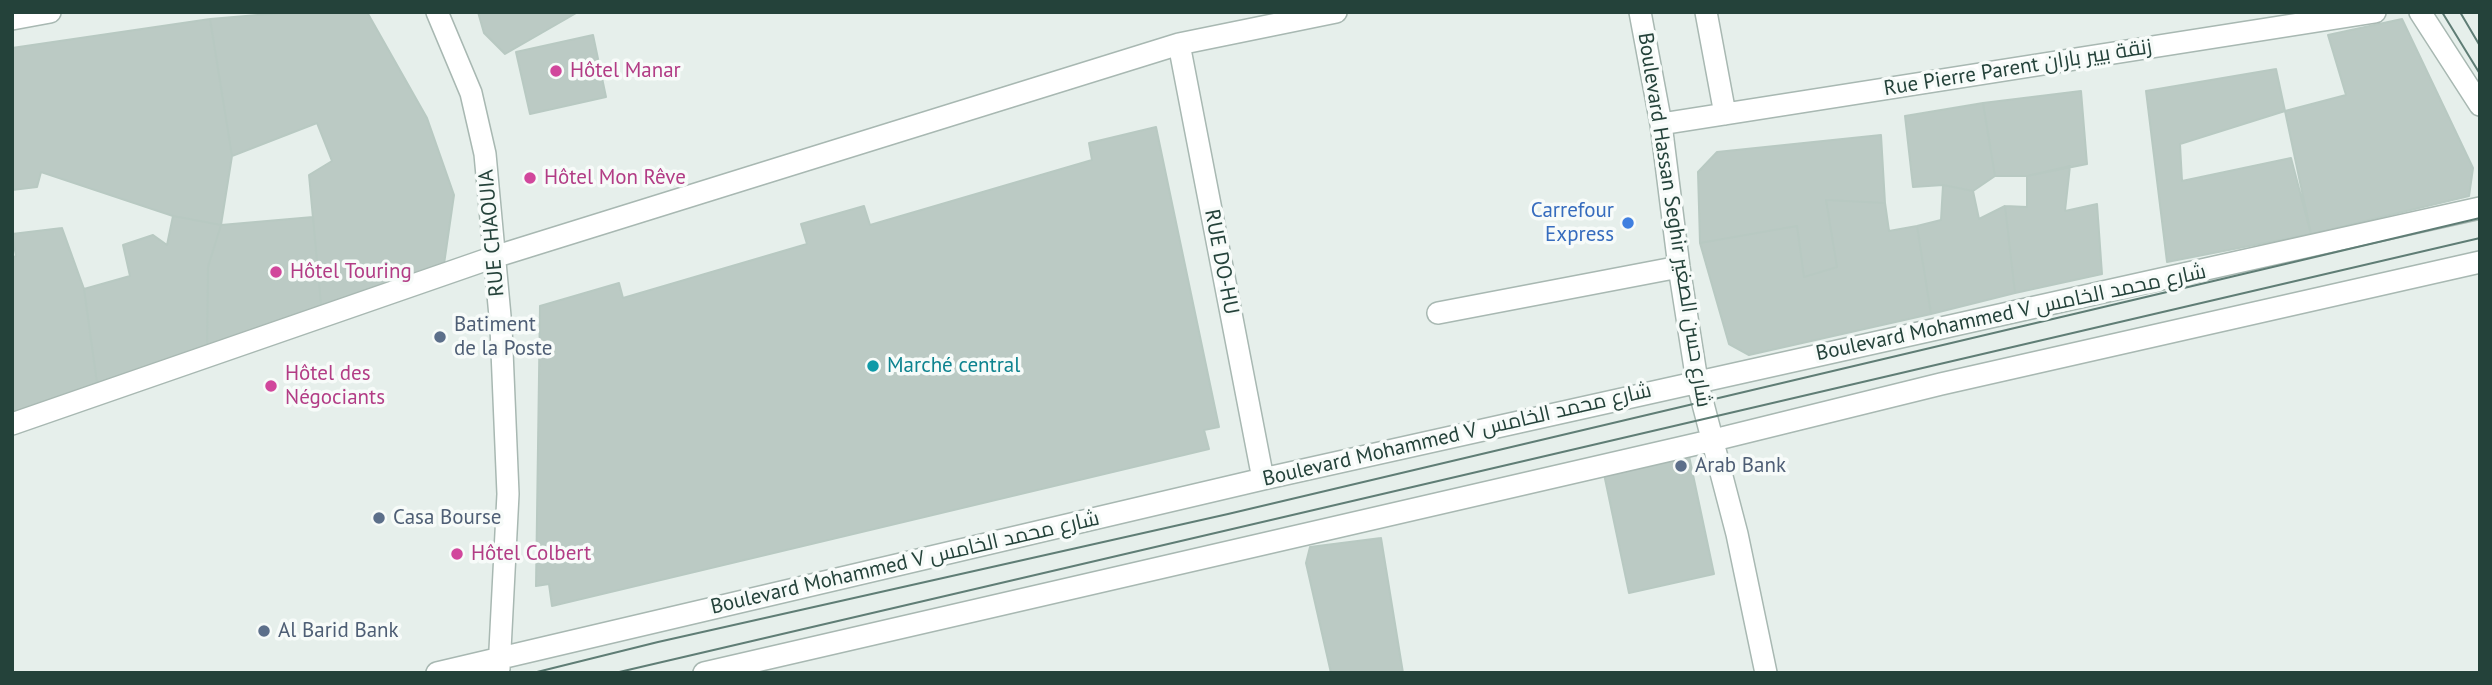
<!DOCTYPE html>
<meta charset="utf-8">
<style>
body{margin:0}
#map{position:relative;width:2492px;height:685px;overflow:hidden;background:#e6efeb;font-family:"PT Sans",sans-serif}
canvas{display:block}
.frame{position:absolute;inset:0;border:14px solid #24423a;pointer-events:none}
</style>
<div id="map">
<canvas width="2492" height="685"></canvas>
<div class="frame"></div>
</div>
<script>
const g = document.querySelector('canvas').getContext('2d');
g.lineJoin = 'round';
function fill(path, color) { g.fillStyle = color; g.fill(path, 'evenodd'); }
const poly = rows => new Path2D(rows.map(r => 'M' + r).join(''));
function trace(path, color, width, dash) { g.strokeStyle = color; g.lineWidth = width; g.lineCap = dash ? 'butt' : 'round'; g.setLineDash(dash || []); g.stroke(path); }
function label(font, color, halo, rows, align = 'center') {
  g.font = font + ' "PT Sans",Cairo,sans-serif'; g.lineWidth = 7; g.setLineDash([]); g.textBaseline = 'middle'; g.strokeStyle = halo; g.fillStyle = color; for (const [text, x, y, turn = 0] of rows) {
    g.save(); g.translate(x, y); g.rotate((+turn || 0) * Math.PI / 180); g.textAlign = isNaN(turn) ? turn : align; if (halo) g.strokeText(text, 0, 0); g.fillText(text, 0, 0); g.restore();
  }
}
const building = poly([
 [293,12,367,12,427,118,454,195,443,271,322,315,309,175,332,161,317,123,232,156,210,19,293,12],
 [478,12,578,12,505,54,484,33,478,12],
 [210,19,232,156,221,225,173,216,41,172,37,187,12,190,12,48,210,19],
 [2402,19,2473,168,2469,196,2311,234,2285,111,2346,95,2328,35,2402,19],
 [593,35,606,97,530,114,516,52,593,35],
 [2276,69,2285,111,2180,144,2182,181,2291,158,2311,234,2167,262,2146,91,2276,69],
 [2081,91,2087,164,2027,176,1995,176,1983,103,2081,91],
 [1983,103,1995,176,1973,191,1943,185,1913,187,1905,116,1983,103],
 [1156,127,1219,427,1204,430,1209,449,552,606,549,584,536,586,540,306,619,283,623,298,807,244,801,224,864,206,870,225,1092,160,1089,143,1156,127],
 [1881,135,1885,203,1826,200,1837,267,1804,277,1797,226,1700,243,1698,172,1717,152,1881,135],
 [2070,166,2065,211,2097,204,2102,274,2015,293,2005,206,2027,207,2027,176,2070,166],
 [1943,185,1973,191,1979,219,2005,206,2015,293,1931,314,1917,226,1941,220,1943,185],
 [1826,200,1885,203,1889,231,1917,226,1931,314,1749,355,1729,344,1700,243,1797,226,1804,277,1837,267,1826,200],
 [173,216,221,225,208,267,207,353,97,383,84,289,130,276,123,245,153,235,167,245,173,216],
 [313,217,322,315,207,353,208,267,221,225,313,217],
 [62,228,84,289,97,383,12,417,12,258,16,256,12,234,62,228],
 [1689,456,1714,574,1629,593,1604,474,1689,456],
 [1381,538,1403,673,1331,673,1306,563,1310,547,1381,538]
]);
const minor = poly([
 [437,12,471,93,485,154,501,327,508,494,499,669],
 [1640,12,1661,124,1679,267,1697,381,1737,534,1766,673],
 [1706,12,1725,114],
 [2420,12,2480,105],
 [12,19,50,12],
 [1179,44,1263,479],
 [1661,124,2375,12],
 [1438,313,1679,267],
 [12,424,494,257,751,177,1179,44,1336,12],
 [437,673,1263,479,2480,208],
 [704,673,1714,440,1941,384,2480,262]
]);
const tram = poly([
 [2442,12,2480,74],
 [2460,12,2480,46],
 [533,673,658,642,1228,514,2480,218],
 [615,673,2480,238]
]);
const markers = [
 [556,71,7,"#d1479c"],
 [530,178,7,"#d1479c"],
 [1628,223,7,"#3f7fe0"],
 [276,272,7,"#d1479c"],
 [440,337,7,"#5c6f8a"],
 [873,366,7,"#0f9aa8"],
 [271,386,7,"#d1479c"],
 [1681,466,7,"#5c6f8a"],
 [379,518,7,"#5c6f8a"],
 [457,554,7,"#d1479c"],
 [264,631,7,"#5c6f8a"]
];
const streetNames = [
 ["Rue Pierre Parent زنقة بيير باران",2018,68,-9],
 ["Boulevard Hassan Seghir شارع حسن الصغير",1674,220,81],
 ["RUE CHAOUIA",492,233,-95],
 ["RUE DO-HU",1221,262,79],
 ["Boulevard Mohammed V شارع محمد الخامس",2011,313,-12],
 ["Boulevard Mohammed V شارع محمد الخامس",1457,435,-13],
 ["Boulevard Mohammed V شارع محمد الخامس",905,563,-13]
];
const hotelNames = [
 ["Hôtel Manar",570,71],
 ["Hôtel Mon Rêve",544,178],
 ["Hôtel Touring",290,272],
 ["Hôtel des",285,374],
 ["Négociants",285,398],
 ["Hôtel Colbert",471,554]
];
const shopNames = [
 ["Carrefour",1614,211],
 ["Express",1614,235]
];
const serviceNames = [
 ["Batiment",454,325],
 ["de la Poste",454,349],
 ["Arab Bank",1695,466],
 ["Casa Bourse",393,518],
 ["Al Barid Bank",278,631]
];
const cultureNames = [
 ["Marché central",887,366]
];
fill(building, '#bbcac4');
trace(building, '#b8c9c2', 2);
trace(minor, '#a8b8b2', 24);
trace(minor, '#fff', 21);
trace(tram, '#5f7d75', 2);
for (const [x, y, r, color] of markers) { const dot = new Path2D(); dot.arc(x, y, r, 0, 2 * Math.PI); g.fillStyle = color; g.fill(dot); trace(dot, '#f7fbf9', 2.5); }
label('21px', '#24423a', '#f7fbf9', streetNames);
label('21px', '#b23c85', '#f7fbf9', hotelNames, 'left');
label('21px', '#366cbe', '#f7fbf9', shopNames, 'right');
label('21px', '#4e5e75', '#f7fbf9', serviceNames, 'left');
label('21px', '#0d838f', '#f7fbf9', cultureNames, 'left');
</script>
